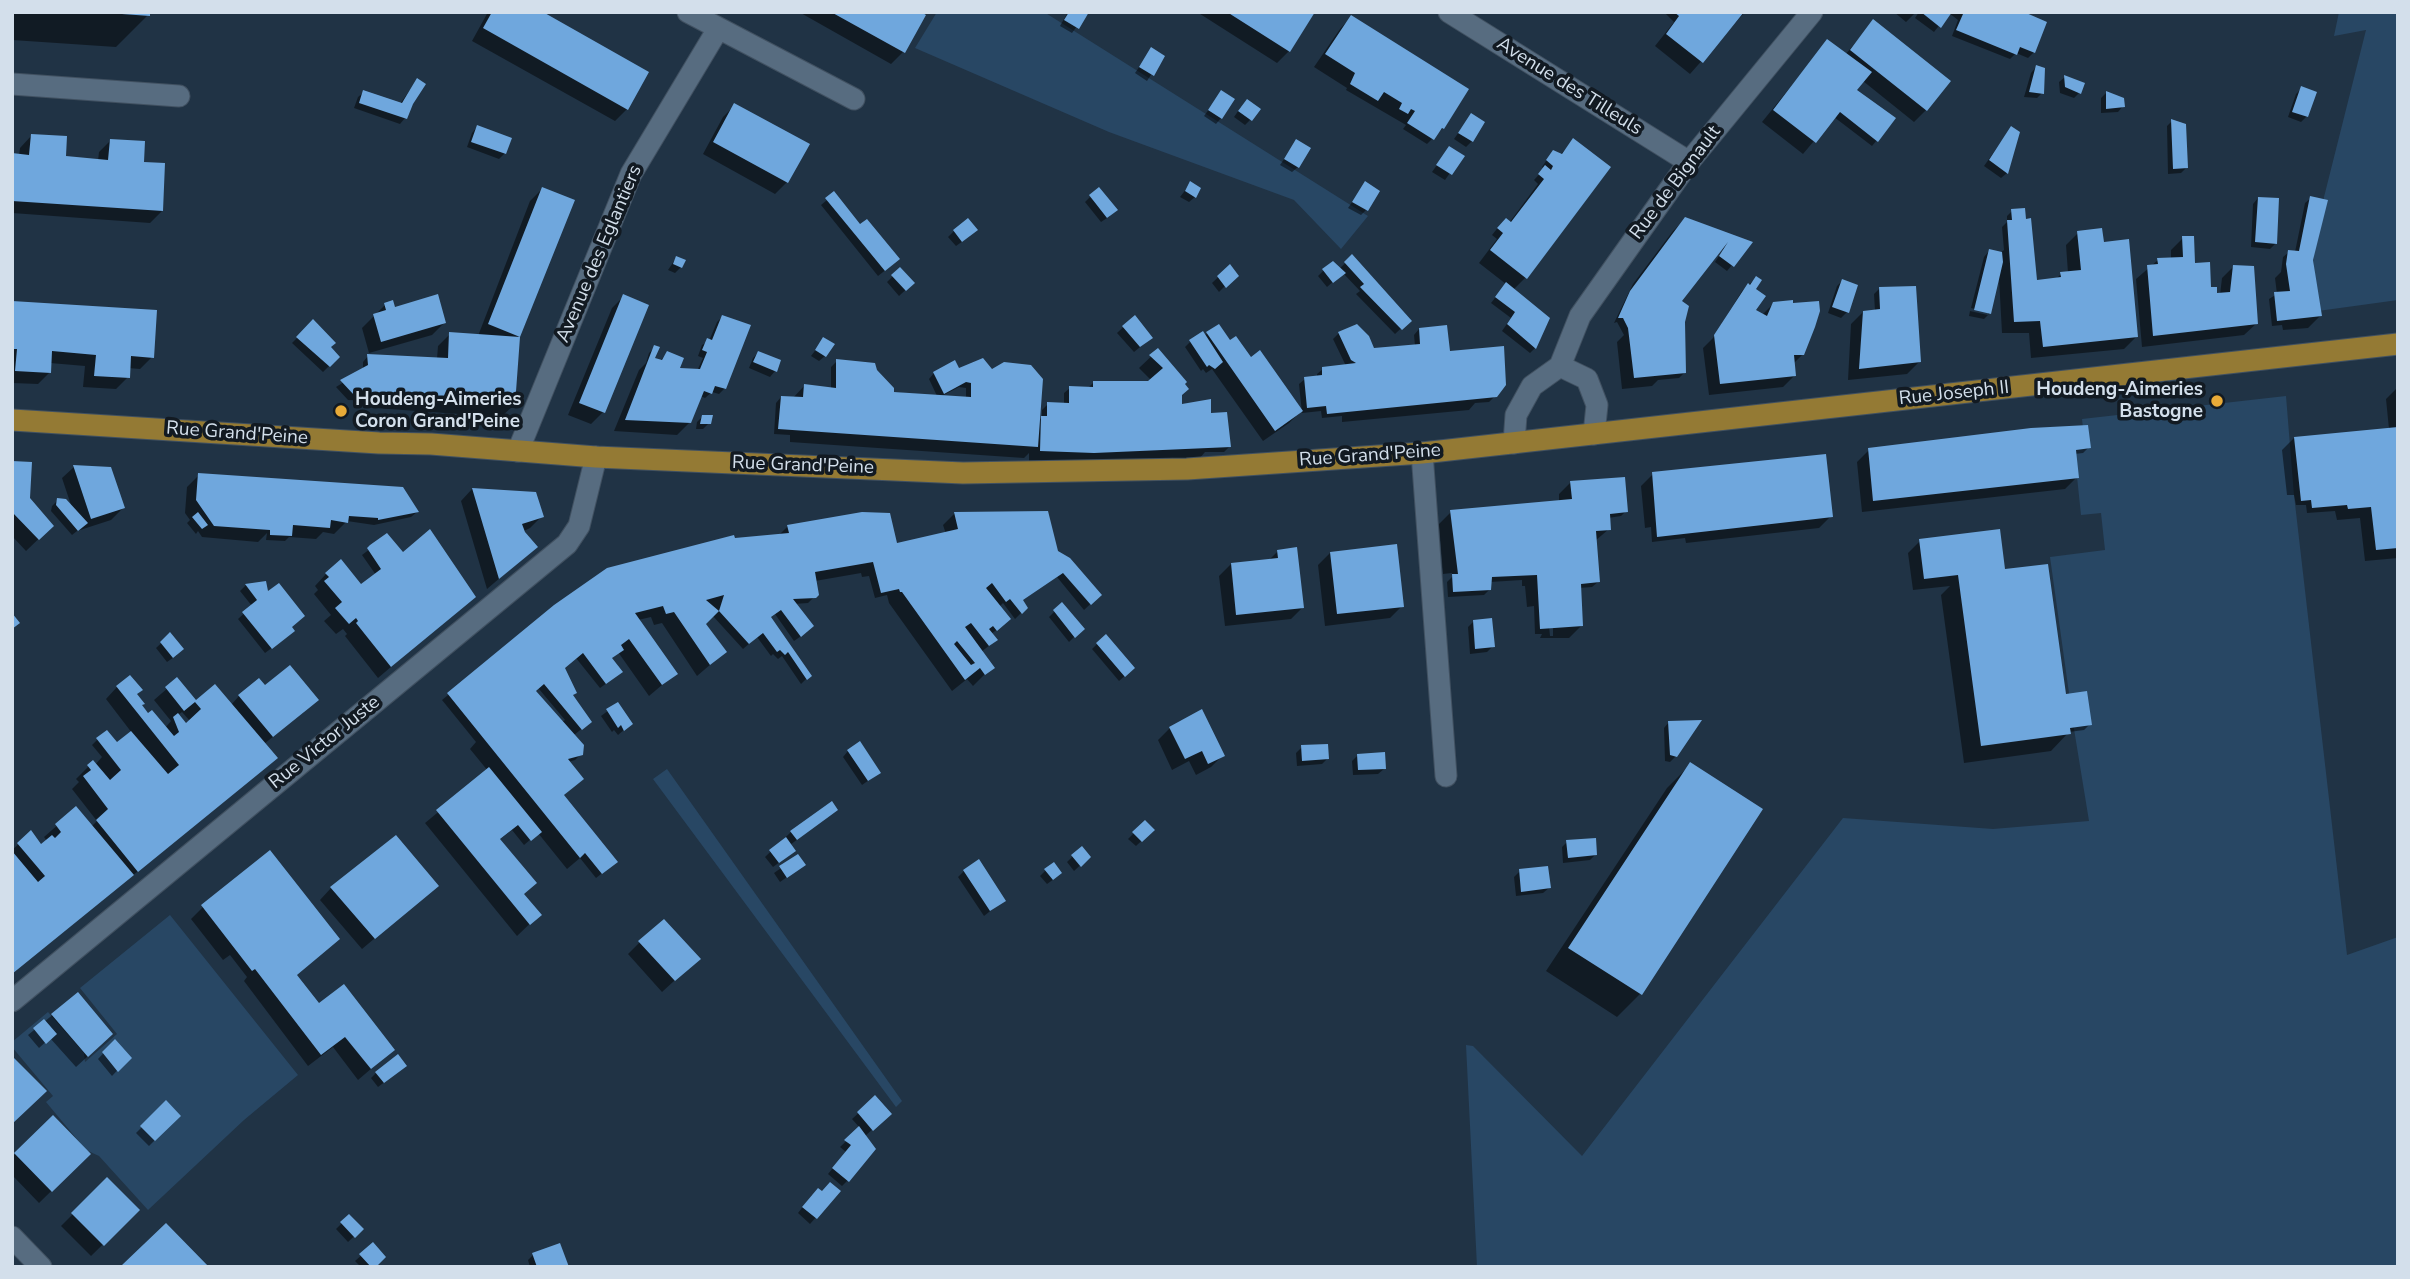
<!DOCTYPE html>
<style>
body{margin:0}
#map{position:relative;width:2410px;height:1279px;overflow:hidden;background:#203345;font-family:"Nunito Sans",sans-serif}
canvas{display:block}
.frame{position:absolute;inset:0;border:14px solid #d3dfeb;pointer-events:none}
</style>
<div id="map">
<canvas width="2410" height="1279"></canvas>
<div class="frame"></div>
</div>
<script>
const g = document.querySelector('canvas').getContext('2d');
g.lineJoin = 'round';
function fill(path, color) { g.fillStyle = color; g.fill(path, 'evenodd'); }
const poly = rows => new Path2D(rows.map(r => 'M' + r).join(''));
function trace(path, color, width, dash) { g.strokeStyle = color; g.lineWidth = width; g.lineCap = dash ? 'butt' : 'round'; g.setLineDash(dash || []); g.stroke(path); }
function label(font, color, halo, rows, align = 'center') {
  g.font = font + ' "Nunito Sans",sans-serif'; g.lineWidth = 7; g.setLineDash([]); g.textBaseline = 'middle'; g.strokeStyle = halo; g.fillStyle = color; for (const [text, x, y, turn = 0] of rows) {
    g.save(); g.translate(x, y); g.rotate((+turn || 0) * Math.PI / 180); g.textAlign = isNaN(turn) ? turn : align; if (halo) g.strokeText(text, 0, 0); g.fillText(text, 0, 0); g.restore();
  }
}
const green = poly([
 [937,12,1044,12,1368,216,1341,249,1294,200,1109,132,915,48],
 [2339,12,2398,12,2398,300,2318,311,2313,256,2324,197,2366,30,2334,36],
 [2286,396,2294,495,2347,955,2398,937,2398,1267,1477,1267,1466,1045,1473,1046,1582,1156,1843,818,1993,829,2089,821,2074,729,2050,557,2105,550,2101,513,2081,515,2074,448,2085,447,2082,419],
 [667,769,902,1101,896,1107,653,779],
 [170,915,298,1075,244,1120,148,1210,99,1156,86,1150,46,1102,53,1096,12,1047,12,1042,48,1012,84,1053,85,1062,117,1034,80,988]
]);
const shadow = poly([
 [12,12,148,12,148,15,116,47,12,40],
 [488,12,539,12,627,109,615,121,472,41],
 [799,12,917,12,903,52,891,64],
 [1068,12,1087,12,1072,33,1060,26],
 [1197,12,1313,12,1289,51,1277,63],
 [1664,12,1745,12,1690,74,1655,46,1674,22],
 [1894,12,1916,12,1906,22],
 [1919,12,2019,12,2034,52,2028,58,2016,53,2010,59,1952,36,1958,20,1949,13,1934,32,1915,18],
 [1351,17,1443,128,1427,144,1403,129,1406,125,1346,90,1347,88,1314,67,1340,29],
 [1873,22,1926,110,1914,122,1863,81,1855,90,1877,140,1872,146,1834,117,1803,154,1762,122,1809,64,1845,55],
 [1152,49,1163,56,1147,81,1135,73],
 [2036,67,2042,93,2037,98,2024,97,2031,73],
 [2065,77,2079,93,2074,98,2060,93,2059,82],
 [417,80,405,118,400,124,354,108,358,97,364,92,400,104],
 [2302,88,2307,116,2301,122,2288,117,2296,94],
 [1222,92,1221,118,1216,124,1204,116],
 [2106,93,2123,106,2118,112,2101,113,2101,98],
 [735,105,787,182,775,194,703,154,723,117],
 [1241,107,1250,120,1245,125,1234,117],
 [1471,115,1472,141,1466,147,1454,139],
 [2172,121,2186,168,2181,173,2168,174,2167,126],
 [477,127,505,153,499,159,467,147,472,133],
 [2011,128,2018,132,2007,173,2001,178,1984,166],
 [32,135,64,158,98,161,99,152,111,140,142,164,162,211,150,223,12,213,12,155,19,156,20,148],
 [1297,141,1298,167,1292,172,1280,165],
 [1573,141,1525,278,1513,290,1535,348,1530,353,1502,331,1511,318,1491,303,1506,284,1479,263,1497,239,1492,235,1500,225,1509,223,1538,184,1534,180,1544,169,1542,167,1548,158,1560,155],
 [1449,148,1462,156,1445,180,1432,172],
 [1190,184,1195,197,1189,202,1180,197],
 [1365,184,1366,210,1361,215,1348,208],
 [542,189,518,336,514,405,501,417,375,408,375,401,348,400,336,387,363,370,363,362,368,356,437,359,438,346,450,334,478,336,530,201],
 [1090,197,1110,216,1101,222,1085,202],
 [2258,198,2276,243,2270,249,2251,247,2253,204],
 [2311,198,2312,260,2320,316,2308,328,2283,330,2282,325,2272,326,2269,299,2277,294,2275,278,2281,272,2283,257,2289,252,2295,252,2305,203],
 [827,200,892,265,878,276,821,205],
 [2012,211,2035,284,2055,280,2061,274,2068,273,2066,245,2078,233,2103,244,2136,337,2124,349,2031,358,2029,333,2002,333,1999,278,1989,313,1988,315,1988,312,1971,308,1984,257,1989,251,2000,253,2004,250,2002,227,2007,222,2007,216],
 [1685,219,1733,236,1732,265,1727,271,1715,262,1723,250,1721,248,1680,302,1684,322,1685,372,1679,378,1658,380,1652,386,1622,389,1617,342,1624,335,1617,322,1614,323,1633,284,1673,231],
 [954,231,970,236,956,246,948,237],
 [2183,238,2193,268,2209,289,2220,295,2222,278,2234,266,2257,323,2244,335,2142,347,2136,279,2158,260,2171,259,2171,250],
 [1352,257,1409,321,1395,334,1356,294,1360,291,1343,273,1327,287,1318,276,1324,270,1339,269],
 [676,258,681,267,675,273,668,270],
 [1229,267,1236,275,1219,292,1212,283],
 [900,269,913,283,899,296,887,282],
 [1756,278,1753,289,1754,311,1762,315,1774,303,1803,354,1793,364,1795,375,1783,387,1709,395,1703,348,1713,338,1742,291],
 [1842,281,1847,312,1841,318,1828,313,1837,286],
 [1880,288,1919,362,1907,374,1848,380,1851,324,1863,312,1875,311,1874,294],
 [624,296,603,412,591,424,568,415,612,308],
 [12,303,152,357,140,369,128,368,128,377,116,389,83,387,85,366,50,363,50,372,38,384,12,383],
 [385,305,444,323,432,335,369,353,362,328],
 [1970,311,1988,315,1984,319,1969,316],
 [722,317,725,388,719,394,712,392,705,398,700,396,690,422,677,435,614,431,639,370,646,363,649,353,655,347,652,358,660,361,667,353,677,369,697,371,703,358,698,356,702,345,709,341,717,322],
 [1134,317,1145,343,1134,352,1117,333],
 [313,322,329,347,338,357,323,372,292,343],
 [1419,329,1495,396,1489,402,1475,403,1469,410,1342,422,1342,416,1322,418,1321,411,1302,413,1299,384,1305,379,1317,377,1317,374,1323,369,1346,366,1333,339,1339,333,1373,350,1415,346,1414,335],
 [1207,334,1229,342,1251,360,1301,411,1289,423,1263,441,1212,369,1206,373,1203,369,1201,371,1185,347,1191,341],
 [824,339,825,356,819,361,811,356],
 [1158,350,1180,406,1210,415,1230,446,1224,452,1205,452,1199,459,1029,462,1029,453,1024,458,790,442,790,435,774,434,776,403,781,397,793,398,804,386,831,388,831,367,837,361,875,371,893,392,937,396,929,379,934,373,958,370,1037,422,1042,417,1042,410,1048,404,1064,404,1064,393,1070,388,1088,388,1093,383,1148,382,1151,380,1139,368],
 [959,387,966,388,966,398,942,396],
 [758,353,779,361,775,371,770,377,749,368,753,358],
 [2398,387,2398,558,2365,561,2360,518,2337,520,2335,511,2307,513,2306,505,2296,505,2294,495,2287,495,2282,450,2294,438,2389,429,2386,399],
 [703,416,709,423,703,429,696,429,697,422],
 [2089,447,2083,453,2074,454,2077,477,2065,489,1862,512,1857,462,1869,450],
 [12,462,28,498,52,526,26,551,12,536],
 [74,467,123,508,111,520,77,531,72,535,51,511,52,506,58,500,72,508,62,478],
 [1653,474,1831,516,1819,528,1686,543,1685,538,1652,542,1651,527,1645,528,1641,486],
 [199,475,417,512,411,517,374,525,347,521,334,534,323,532,316,539,289,537,285,541,266,540,267,533,258,542,202,537,198,531,196,534,187,523,190,520,185,513,187,487],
 [1571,482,1627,510,1621,516,1608,518,1609,529,1595,541,1598,582,1592,587,1579,588,1581,626,1569,638,1540,638,1542,634,1535,634,1534,606,1527,607,1525,586,1522,586,1522,580,1490,582,1490,589,1484,595,1448,597,1447,582,1452,577,1452,573,1443,574,1439,524,1451,512,1559,502,1559,494],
 [1553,622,1553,636,1550,636,1549,626],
 [472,489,535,494,542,516,530,528,524,531,536,547,487,589,461,501],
 [955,513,1056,550,1100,595,1084,610,1057,577,1021,601,1026,608,1015,619,1003,603,999,607,1003,625,991,634,990,645,981,652,992,667,973,686,967,679,952,691,889,603,887,595,875,598,869,576,862,577,861,573,815,581,817,594,808,603,794,604,807,632,794,641,775,614,770,618,810,675,801,684,782,656,778,659,773,654,771,656,757,637,743,649,712,615,704,623,725,652,697,676,662,623,654,625,651,617,638,620,675,674,649,696,618,652,610,659,615,677,600,688,576,658,563,669,571,696,584,727,574,735,581,754,575,760,568,762,582,779,563,796,610,867,596,878,580,858,567,869,538,833,524,845,512,830,499,840,523,895,539,915,517,936,425,823,488,771,470,749,476,742,442,700,555,607,733,540,778,536,788,526,895,545,946,534,943,525],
 [539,689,565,720,562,722,535,692],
 [387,536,403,554,473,597,378,678,345,636,347,634,343,629,336,634,324,621,331,615,314,594,318,590,315,586,326,574,361,587,376,575,362,555],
 [1920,541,2003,568,2064,698,2090,724,2084,730,2069,732,2051,751,1964,763,1941,595,1950,586,1913,590,1908,553],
 [1278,551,1303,607,1291,619,1225,626,1219,576,1231,564,1269,560],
 [1330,553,1402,606,1390,618,1325,626,1318,565],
 [265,583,267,595,290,628,288,636,265,653,238,619,252,606,240,591,246,585],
 [1062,604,1082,629,1069,642,1049,617],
 [1474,621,1493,646,1487,652,1470,654,1468,627],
 [170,635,177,655,167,662,156,648],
 [1097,644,1127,674,1119,681,1092,649],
 [177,680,196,703,215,687,231,705,239,696,264,688,304,712,264,744,263,769,12,974,12,850,31,833,41,846,47,841,44,837,76,809,91,827,97,821,72,789,79,782,76,779,93,762,95,765,102,757,92,745,98,739,109,748,132,733,106,699,117,687,136,695,140,706,165,728,171,721,154,700],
 [182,712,190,721,185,725,178,715],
 [617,704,625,729,618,735,614,730,612,732,601,716],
 [1669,722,1676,756,1670,762,1665,761,1664,728],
 [1170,728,1223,755,1211,767,1196,775,1189,761,1172,770,1158,740],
 [1302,747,1327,759,1322,764,1297,766,1296,753],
 [848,751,879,773,862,785,843,757],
 [1358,755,1384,769,1378,774,1353,775,1352,761],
 [1690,765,1640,994,1617,1017,1546,971,1667,788],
 [836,810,790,845,788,856,773,867,765,857,791,832],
 [1145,822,1153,830,1136,846,1128,839],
 [1567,842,1595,855,1590,860,1563,863,1562,847],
 [1081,848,1089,857,1074,871,1067,862],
 [798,856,804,865,780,882,774,873],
 [1046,870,1054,879,1047,884,1040,876],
 [964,871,1004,900,984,916,958,877],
 [1520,871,1549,888,1543,893,1516,896,1514,877],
 [437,886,362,949,320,900,331,888],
 [203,907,338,939,296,976,319,1006,393,1050,358,1080,333,1047,308,1066,244,981,247,977,230,955,223,960,191,919],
 [640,942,686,970,662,992,628,954],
 [77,995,99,1046,76,1067,50,1038,39,1048,28,1035],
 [115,1041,129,1058,112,1076,98,1059],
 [399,1071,378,1087,371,1078,376,1073],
 [875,1098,884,1119,864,1137,847,1181,842,1186,828,1174,846,1152,840,1147,860,1128,852,1119],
 [166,1103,179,1116,149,1146,136,1133],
 [53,1117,89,1154,39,1203,12,1175,12,1157],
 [107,1180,138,1210,91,1256,61,1226],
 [838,1192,810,1224,798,1213,812,1195],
 [349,1216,362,1229,348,1242,336,1229],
 [373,1245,373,1267,361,1267,355,1261],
 [533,1255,567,1267,530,1267,528,1260]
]);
const building = poly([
 [123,12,150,12,150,16,122,14],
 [492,12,543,12,649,72,628,110,483,28],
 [831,12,921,12,926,15,905,53],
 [1069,12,1089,12,1079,29,1064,20],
 [1227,12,1315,12,1290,52],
 [1674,12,1744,12,1703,63,1666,34,1679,16],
 [1921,12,1952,12,1941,28],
 [1960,12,2024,12,2047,22,2035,53,2020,47,2017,55,1956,30,1963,14],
 [1351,15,1469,89,1444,129,1442,128,1434,140,1407,123,1415,111,1411,109,1408,114,1399,109,1402,103,1384,92,1378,101,1350,84,1355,73,1325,54],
 [1873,19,1951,81,1927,111,1850,50],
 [1827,39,1872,72,1857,90,1896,118,1878,142,1840,112,1816,143,1773,110],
 [1151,47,1165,56,1154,76,1139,67],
 [2036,65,2045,68,2044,94,2029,92],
 [2064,75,2085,83,2081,94,2065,87],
 [417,78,426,84,413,104,407,119,359,103,363,90,402,103],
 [2301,86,2317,92,2308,117,2292,112],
 [1221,90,1235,99,1222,119,1208,110],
 [2106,91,2124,98,2125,107,2106,109],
 [1247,99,1261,109,1252,121,1238,111],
 [734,103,810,144,788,183,713,142],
 [1471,113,1485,122,1473,142,1458,133],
 [2171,119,2186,124,2188,168,2173,169],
 [477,125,512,138,506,154,471,142],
 [2011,126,2020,132,2008,174,1989,160],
 [31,134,67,136,66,156,108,160,110,139,145,141,144,162,165,163,163,211,12,201,12,153,29,155],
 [1573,138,1611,167,1527,279,1490,250,1503,233,1497,228,1506,218,1511,222,1544,179,1538,174,1545,165,1551,170,1553,166,1546,160,1553,150,1562,154],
 [1296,139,1311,148,1299,168,1284,159],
 [1449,146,1465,156,1452,175,1436,165],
 [1190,181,1201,188,1196,198,1185,191],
 [1365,181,1380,191,1368,211,1352,202],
 [542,187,575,200,520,337,488,324],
 [1099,187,1118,210,1107,218,1089,195],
 [834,191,860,224,867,219,900,259,885,271,825,198],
 [2310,196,2328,200,2313,260,2322,316,2277,321,2274,292,2290,291,2286,264,2288,250,2299,251],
 [2258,197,2279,198,2277,244,2255,242],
 [2025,208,2026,219,2031,218,2037,280,2061,277,2060,272,2081,270,2077,231,2102,228,2104,242,2129,239,2138,337,2043,347,2040,321,2014,322,2007,220,2012,220,2011,209],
 [1685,217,1753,242,1734,267,1719,256,1728,242,1682,301,1689,306,1685,322,1686,373,1634,378,1628,328,1623,318,1618,318,1630,291],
 [968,218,978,230,962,242,953,230],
 [2182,236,2194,236,2195,263,2210,262,2211,287,2217,287,2217,293,2230,292,2233,265,2254,266,2258,324,2153,336,2147,265,2158,264,2157,258,2183,257],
 [1989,249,2002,252,2003,262,1991,314,1974,310],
 [1352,254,1412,321,1402,330,1360,287,1364,284,1344,262],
 [676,256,686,260,682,268,673,264],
 [1333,261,1346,273,1333,283,1322,269],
 [1230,264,1239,276,1226,288,1217,276],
 [900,267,915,283,906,291,891,275],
 [1756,276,1762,280,1756,289,1766,296,1756,310,1767,316,1773,302,1793,300,1793,303,1819,301,1820,311,1815,327,1804,355,1794,355,1796,376,1720,384,1714,335,1748,283,1750,285],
 [1842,279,1858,285,1849,313,1832,307],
 [1506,282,1550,318,1536,349,1507,324,1515,312,1495,297],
 [1916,286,1921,362,1859,369,1863,311,1880,309,1879,287],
 [438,294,446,323,381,342,373,314,386,310,384,303,393,300,395,307],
 [623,294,649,305,605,413,579,403],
 [12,301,157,310,154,358,131,356,130,378,94,376,96,355,52,351,51,373,15,371,17,349,12,349],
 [722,315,751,325,726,389,715,386,712,394,704,391,691,423,625,420,654,345,660,347,655,358,662,360,667,351,684,358,680,368,700,369,707,352,702,350,707,338,712,340],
 [1135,315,1153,338,1140,347,1122,326],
 [313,319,336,343,331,347,340,357,330,367,296,337],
 [1219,324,1230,340,1236,336,1251,357,1260,350,1303,411,1275,431,1206,332],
 [1357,324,1369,336,1374,348,1420,344,1419,328,1447,325,1450,351,1504,346,1506,385,1497,397,1327,414,1326,406,1307,408,1304,377,1322,375,1322,367,1356,363,1351,360,1338,332],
 [1203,331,1223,362,1215,369,1209,365,1207,367,1189,340],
 [449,332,520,337,515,405,354,395,340,380,368,365,367,354,448,358],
 [823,337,835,344,826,357,815,350],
 [1158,348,1187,382,1185,384,1189,389,1182,395,1182,404,1211,399,1211,413,1227,412,1231,447,1094,453,1040,451,1041,416,1047,416,1047,402,1069,403,1069,386,1093,387,1093,381,1148,381,1163,368,1149,355],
 [758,351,781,360,777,372,753,362],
 [983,358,992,369,1004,362,1031,365,1043,379,1038,447,778,429,781,396,803,397,804,384,836,388,836,359,875,363,877,370,894,388,894,392,971,397,971,383,966,382,944,394,933,372,955,360,959,368],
 [702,415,713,415,711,424,700,424],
 [2088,425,2091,448,2076,450,2079,478,1873,501,1868,448,2031,428],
 [2398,427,2398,548,2376,550,2371,507,2348,509,2347,505,2312,508,2311,500,2301,501,2294,437],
 [1826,454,1833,517,1657,537,1652,472],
 [12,461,32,462,30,498,54,526,39,540,12,512],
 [73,465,111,467,125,508,91,519],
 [198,473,403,487,419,512,378,520,378,518,349,516,348,523,331,520,330,528,293,525,292,536,270,535,270,530,214,526,196,500],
 [1625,477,1628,512,1610,514,1611,530,1596,531,1600,582,1581,584,1583,626,1540,629,1537,575,1492,577,1491,590,1453,592,1452,574,1458,574,1450,510,1572,499,1570,481],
 [472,488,536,492,544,517,522,524,525,532,538,547,499,579],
 [57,498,66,499,88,523,78,531,56,505],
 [1048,511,1058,551,1070,558,1102,595,1091,605,1063,573,1023,600,1028,608,1022,614,1010,599,1006,602,992,583,986,588,1011,619,997,631,993,626,989,629,998,640,989,646,971,623,965,627,995,668,985,675,980,668,965,680,902,592,900,592,899,589,881,593,873,562,815,572,819,595,816,598,793,599,814,626,801,637,781,610,771,617,812,676,807,680,788,652,785,655,780,650,777,652,763,633,749,644,719,611,724,595,706,600,719,611,706,624,727,652,710,665,674,612,666,614,663,606,635,613,678,674,662,685,629,639,621,645,624,650,612,658,623,672,606,684,583,653,565,668,577,693,573,695,592,722,582,730,544,684,536,691,584,745,583,755,568,759,584,779,564,795,618,862,602,874,585,853,580,858,447,693,554,605,607,568,734,535,735,538,789,533,787,525,862,512,890,513,897,543,958,529,954,512],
 [957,641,975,663,971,665,954,644],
 [198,512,208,525,202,529,192,517],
 [430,529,476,597,391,667,356,623,358,621,356,618,349,624,335,608,342,602,324,581,329,577,325,573,341,559,361,584,381,569,367,548,370,545,387,533,403,552],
 [2000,529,2005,569,2048,564,2066,694,2087,691,2092,725,2070,728,2071,734,1981,746,1958,575,1924,579,1919,539],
 [1397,544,1404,607,1337,614,1330,552],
 [1297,547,1304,608,1236,615,1231,563,1278,558,1277,550],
 [266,581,268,591,279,583,305,616,292,627,295,631,272,649,242,612,257,600,245,584],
 [1062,602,1085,629,1075,638,1053,610],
 [12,613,20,623,12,629],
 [1492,618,1495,647,1475,649,1473,620],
 [170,632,184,649,173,658,160,642],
 [1106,634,1135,668,1125,677,1096,643],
 [290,665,319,700,273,737,238,695,259,678,265,685],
 [130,675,143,690,137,694,145,704,142,705,148,713,152,710,174,736,179,732,173,717,178,713,186,723,201,709,195,702,184,711,165,687,177,677,196,700,215,684,278,758,138,872,96,820,108,809,83,776,91,770,87,765,93,760,110,780,121,770,96,738,107,730,117,742,131,731,168,774,179,765,116,686],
 [618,702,633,724,624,731,621,725,618,728,606,709],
 [1202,709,1225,756,1208,764,1202,751,1185,759,1169,727],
 [1702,720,1677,757,1670,755,1668,721],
 [860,741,881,773,868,781,847,750],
 [1328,744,1329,759,1302,761,1301,745],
 [1385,752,1386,769,1358,770,1357,754],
 [1690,762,1763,809,1642,995,1568,948],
 [489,767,542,832,531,841,518,825,500,839,537,883,524,894,542,915,530,925,436,810],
 [832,801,838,810,797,840,790,831],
 [76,806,134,875,12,974,12,851,38,882,45,876,17,843,31,830,41,844,52,835,55,838,61,832,55,824],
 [1145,820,1155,830,1142,842,1132,832],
 [396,835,439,886,375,939,330,887],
 [786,837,796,851,779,863,769,850],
 [1596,838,1597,855,1568,858,1566,840],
 [1082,846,1091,857,1081,867,1071,855],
 [270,850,340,939,297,975,319,1003,344,984,395,1050,371,1069,345,1037,321,1055,255,969,252,971,201,905],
 [798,854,806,865,787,878,779,866],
 [979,859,1006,901,990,911,963,870],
 [1054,862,1062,873,1053,880,1044,869],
 [1548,866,1551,888,1521,892,1519,869],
 [664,919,701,959,675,981,638,941],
 [78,992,113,1034,88,1057,51,1014],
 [44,1019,57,1034,46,1044,33,1028],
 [115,1039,132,1058,118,1072,102,1052],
 [398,1054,407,1066,384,1083,375,1072],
 [12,1056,47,1091,12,1124],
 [875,1095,892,1114,873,1131,857,1112],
 [166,1100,181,1116,155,1141,140,1126],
 [53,1115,91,1154,52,1192,14,1153],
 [859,1126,876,1149,849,1182,832,1168,851,1145,844,1140],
 [107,1177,140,1210,104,1246,71,1213],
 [830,1182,841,1191,817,1219,802,1207,818,1188,822,1191],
 [349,1214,364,1229,355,1238,340,1222],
 [166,1223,209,1267,123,1267,122,1265],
 [373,1242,386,1257,376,1267,371,1267,359,1254],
 [560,1243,569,1267,537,1267,532,1253]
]);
const street = poly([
 [688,12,854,99],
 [1449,12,1689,162],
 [12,84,179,96],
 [1560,366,1587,379,1597,405,1594,434],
 [1514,443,1516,415,1532,386,1560,366,1580,316,1689,162,1812,12],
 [518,451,631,174,718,29],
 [1422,453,1446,776],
 [12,1001,567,544,579,526,596,457],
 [12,1237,41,1267]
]);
const primary = poly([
 [12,420,379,443,431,444,596,457,963,473,1187,469,1422,453,2398,344]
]);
const markers = [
 [2217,401,7,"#e9ab38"],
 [341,411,7,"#e9ab38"]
];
const streetNames = [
 ["Avenue des Tilleuls",1569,87,32],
 ["Rue de Bignault",1676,183,-53],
 ["Avenue des Eglantiers",600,254,-67],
 ["Rue Joseph II",1954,394,-6],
 ["Rue Grand'Peine",237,434,4],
 ["Rue Grand'Peine",1370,456,-4],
 ["Rue Grand'Peine",803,466,2],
 ["Rue Victor Juste",325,743,-39]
];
const poiNames = [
 ["Houdeng-Aimeries",2203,390],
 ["Bastogne",2203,412],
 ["Houdeng-Aimeries",355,400,"left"],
 ["Coron Grand'Peine",355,422,"left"]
];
fill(green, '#284764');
fill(shadow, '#0007');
fill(building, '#6fa7dd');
trace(street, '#415161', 23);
trace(primary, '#415161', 23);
trace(street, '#576c80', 21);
trace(primary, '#947a34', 21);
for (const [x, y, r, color] of markers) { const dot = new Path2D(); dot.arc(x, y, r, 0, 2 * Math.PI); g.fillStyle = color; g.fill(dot); trace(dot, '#121a22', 2.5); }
label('19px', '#d3dfeb', '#121a22', streetNames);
label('bold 19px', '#d3dfeb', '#121a22', poiNames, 'right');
</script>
